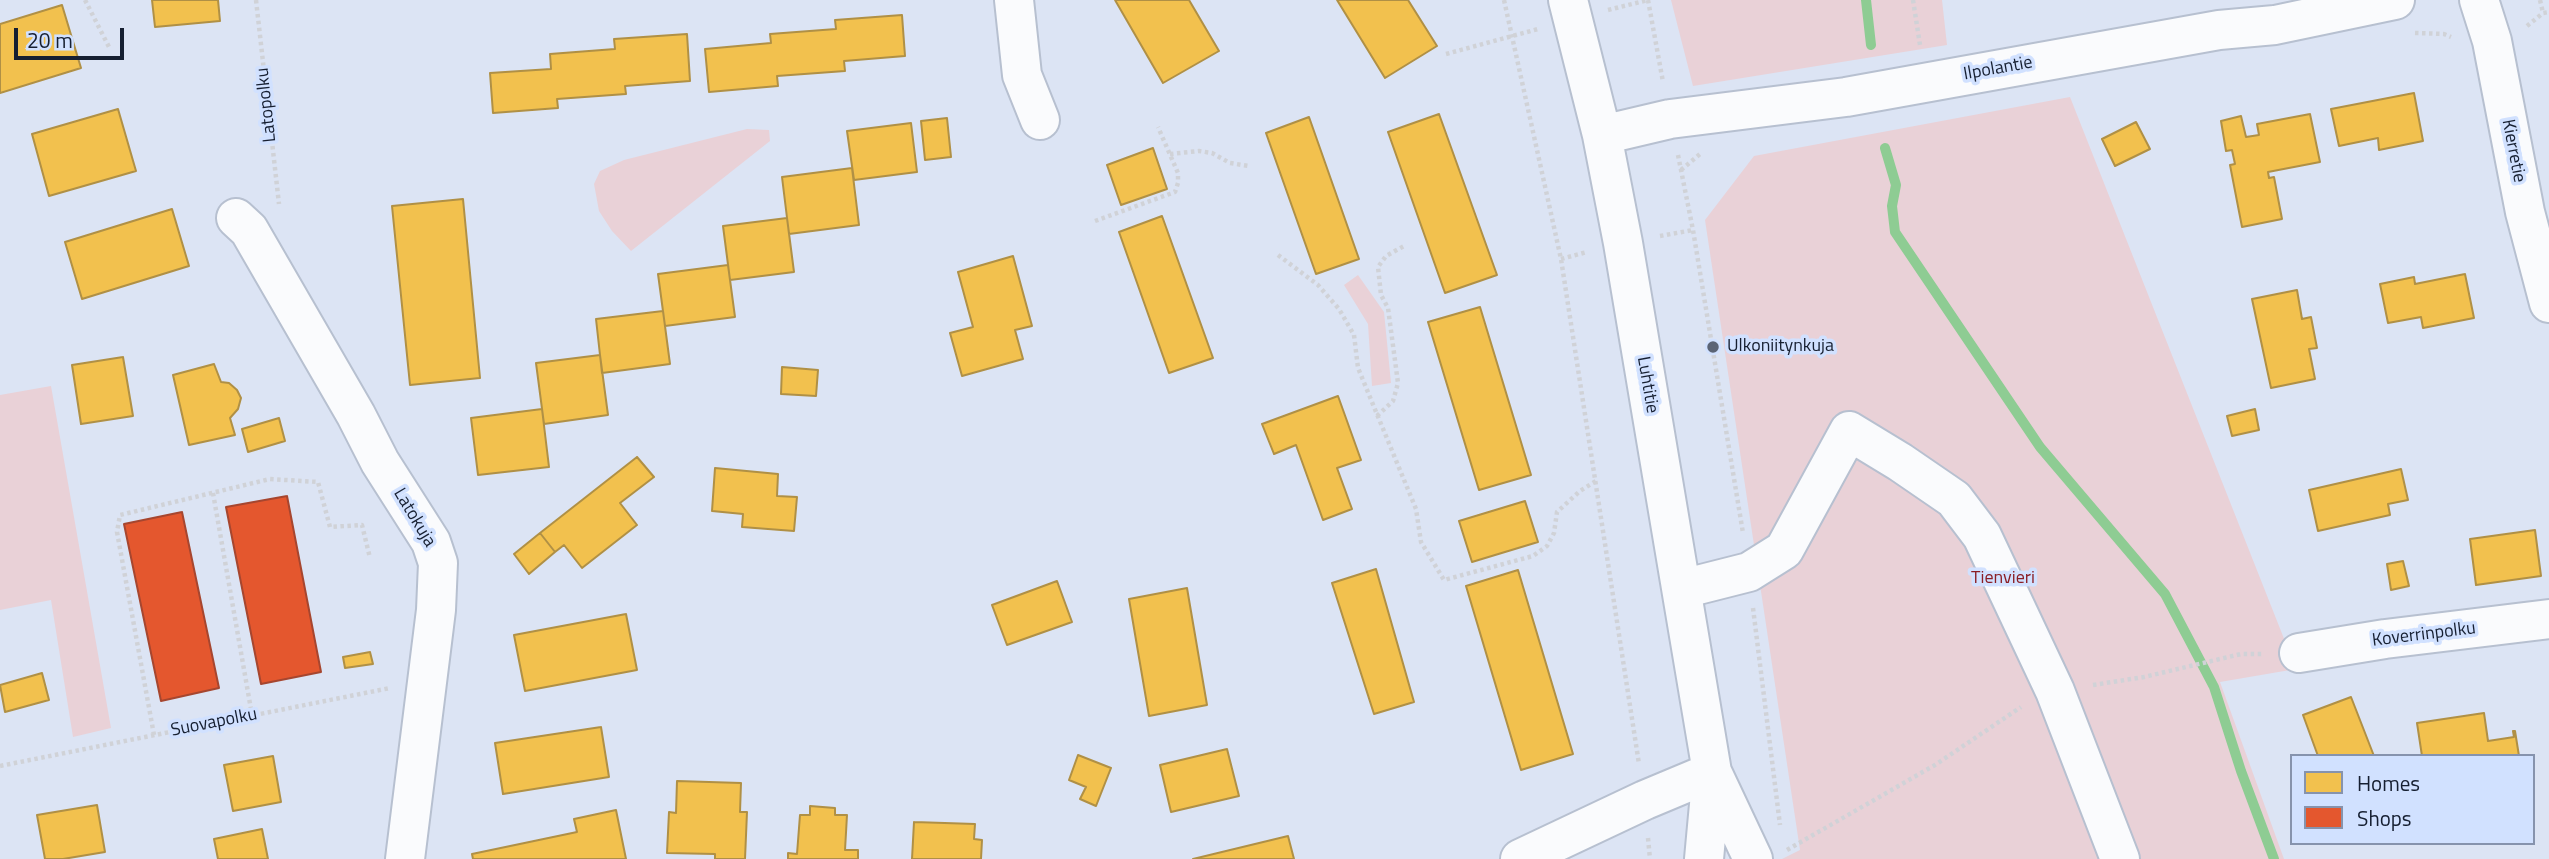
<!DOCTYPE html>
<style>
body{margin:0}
#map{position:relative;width:2549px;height:859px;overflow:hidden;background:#dce4f4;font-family:"Titillium Web",sans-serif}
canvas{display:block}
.legend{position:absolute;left:2290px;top:754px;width:245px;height:91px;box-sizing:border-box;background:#d1e1ff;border:2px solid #8693ad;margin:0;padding:9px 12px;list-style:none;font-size:21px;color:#161f31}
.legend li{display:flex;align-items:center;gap:14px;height:35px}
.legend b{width:35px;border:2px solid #8693ad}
.scale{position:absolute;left:14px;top:28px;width:110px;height:32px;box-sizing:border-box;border:4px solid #161f31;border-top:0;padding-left:9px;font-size:21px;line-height:24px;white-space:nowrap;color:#161f31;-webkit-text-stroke:5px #d1e1ff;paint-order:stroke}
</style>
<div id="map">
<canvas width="2549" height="859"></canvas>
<ul class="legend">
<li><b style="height:19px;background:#f2c14e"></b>Homes</li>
<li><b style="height:19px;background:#e4572e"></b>Shops</li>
</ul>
<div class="scale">20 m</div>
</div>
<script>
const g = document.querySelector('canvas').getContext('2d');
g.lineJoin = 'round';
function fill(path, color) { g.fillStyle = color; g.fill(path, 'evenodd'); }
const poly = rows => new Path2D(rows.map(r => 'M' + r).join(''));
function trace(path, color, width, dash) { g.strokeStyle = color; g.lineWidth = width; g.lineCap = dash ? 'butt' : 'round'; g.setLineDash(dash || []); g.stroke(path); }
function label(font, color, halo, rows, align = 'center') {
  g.font = font + ' "Titillium Web",sans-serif'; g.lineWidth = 7; g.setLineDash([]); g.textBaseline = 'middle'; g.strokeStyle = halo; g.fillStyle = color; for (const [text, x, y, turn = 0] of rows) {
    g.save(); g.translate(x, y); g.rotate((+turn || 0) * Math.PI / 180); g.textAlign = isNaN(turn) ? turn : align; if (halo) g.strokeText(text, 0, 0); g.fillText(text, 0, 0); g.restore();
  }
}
const green = poly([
 [1671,0,1942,0,1947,45,1693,86],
 [2070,97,2296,669,2220,682,2284,859,1782,859,1800,850,1705,220,1754,156],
 [747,129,769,130,770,141,631,251,612,231,599,211,594,184,600,171,624,160],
 [1358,275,1384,312,1391,383,1372,386,1368,324,1344,285],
 [51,386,111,728,73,737,51,600,0,610,0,395]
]);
const homes = poly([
 [152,0,218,0,220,21,155,27,152,0],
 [1115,0,1189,0,1219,51,1163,83,1115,0],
 [1337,0,1408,0,1437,46,1385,78,1337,0],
 [62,5,81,68,0,93,0,24,62,5],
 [902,15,905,56,844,61,845,71,777,76,778,86,709,92,705,49,771,43,770,34,836,29,835,20,902,15],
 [687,34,690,81,625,86,626,94,557,99,558,108,493,113,490,73,551,69,550,54,615,49,614,39,687,34],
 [2414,93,2423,141,2379,150,2378,138,2339,146,2331,109,2414,93],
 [118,109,136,171,49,196,32,134,118,109],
 [1439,114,1497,275,1445,293,1388,132,1439,114],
 [2310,114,2320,162,2268,172,2269,178,2274,177,2282,219,2242,227,2230,165,2235,164,2232,150,2226,151,2221,121,2241,116,2246,137,2259,135,2257,124,2310,114],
 [1309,117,1359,259,1316,274,1266,133,1309,117],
 [947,118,951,157,925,160,921,121,947,118],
 [2136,122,2150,149,2115,166,2102,139,2136,122],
 [911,123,917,172,854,180,847,131,911,123],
 [1153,148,1167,189,1121,205,1107,165,1153,148],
 [852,168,859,225,789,234,782,177,852,168],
 [463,199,480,378,410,385,392,206,463,199],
 [172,209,189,266,82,299,65,242,172,209],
 [1162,216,1213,358,1169,373,1119,232,1162,216],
 [787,218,794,272,730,280,723,226,787,218],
 [1013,256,1032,326,1015,330,1023,359,962,376,950,333,973,327,958,272,1013,256],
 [728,265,735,317,665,326,658,274,728,265],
 [2465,274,2474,318,2423,328,2421,317,2388,323,2380,284,2414,277,2415,284,2465,274],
 [2297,290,2302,319,2311,317,2317,348,2309,349,2315,379,2271,388,2252,299,2297,290],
 [1480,307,1531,475,1479,490,1428,322,1480,307],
 [663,311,670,364,602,373,596,319,663,311],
 [600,355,608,415,544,424,536,363,600,355],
 [123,357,133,416,81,424,72,365,123,357],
 [214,364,221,382,229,383,237,390,241,398,238,409,230,418,235,435,189,445,173,375,214,364],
 [782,367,818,370,816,396,781,394,782,367],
 [1338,396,1361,460,1337,468,1352,509,1323,520,1296,445,1274,454,1262,424,1338,396],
 [542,409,549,467,478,475,471,418,542,409],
 [2255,409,2259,430,2232,436,2227,416,2255,409],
 [279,418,285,441,248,452,242,429,279,418],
 [637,457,654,477,620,503,637,525,582,568,564,545,555,552,540,533,637,457],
 [715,468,778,474,777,496,797,497,794,531,742,527,743,514,712,511,715,468],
 [2401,469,2408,500,2388,504,2390,515,2318,531,2309,490,2401,469],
 [1525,501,1538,542,1472,562,1459,521,1525,501],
 [2535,530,2541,576,2476,585,2470,539,2535,530],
 [540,533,555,552,529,574,514,554,540,533],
 [2403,561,2409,586,2391,590,2387,564,2403,561],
 [1376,569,1414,702,1374,714,1332,583,1376,569],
 [1518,570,1573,754,1521,770,1466,586,1518,570],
 [1057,581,1072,622,1007,645,992,605,1057,581],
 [1187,588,1207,705,1149,716,1129,599,1187,588],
 [626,614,637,670,525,691,514,635,626,614],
 [370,652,373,664,345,668,343,657,370,652],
 [42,673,49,700,5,712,0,685,42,673],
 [2351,697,2374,756,2318,756,2303,715,2351,697],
 [2484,713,2488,741,2514,737,2513,731,2515,731,2519,756,2422,756,2417,723,2484,713],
 [601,727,609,777,503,794,495,743,601,727],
 [1227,749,1239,796,1171,812,1160,765,1227,749],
 [1078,755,1111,768,1096,806,1080,799,1086,787,1069,780,1078,755],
 [273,756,281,802,233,811,224,765,273,756],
 [677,781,741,783,740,812,747,812,745,859,715,859,715,854,667,853,669,812,676,813,677,781],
 [97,805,105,852,63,859,45,859,37,815,97,805],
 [810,806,835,808,835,815,847,815,845,850,858,850,858,859,788,859,788,853,797,854,800,815,810,815,810,806],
 [616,810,626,859,473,859,472,854,577,832,574,819,616,810],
 [914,822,975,824,974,839,982,840,981,859,912,859,914,822],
 [262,829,268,859,218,859,214,839,262,829],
 [1288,836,1294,859,1193,859,1288,836]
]);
const shops = poly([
 [287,496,321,672,261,684,226,507,287,496],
 [182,512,219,688,161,701,124,524,182,512]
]);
const stream = poly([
 [1866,0,1871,45],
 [1885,148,1896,185,1892,206,1895,232,2040,447,2165,594,2214,687,2241,771,2274,859]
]);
const path = poly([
 [85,0,109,47],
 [256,0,279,204],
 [1504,0,1561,259,1639,764],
 [1648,0,1663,82],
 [1913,0,1920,45],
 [2540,0,2543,13],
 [1608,10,1648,0],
 [2527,26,2543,13,2549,12],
 [2415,33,2444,34,2451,37],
 [1446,54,1538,29],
 [1170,154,1199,151,1212,153,1230,163,1249,166],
 [1678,155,1693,230,1743,533],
 [1681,170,1700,154],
 [1095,221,1175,192,1178,183,1178,173,1158,127],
 [1660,236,1693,230],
 [1278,255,1318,285,1339,309,1354,335,1358,368,1416,509,1421,542,1444,580,1533,556,1547,546,1554,533,1557,512,1580,491,1596,481],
 [1561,259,1587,252],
 [1377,416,1393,401,1398,383,1388,308,1381,295,1378,267,1386,256,1404,246],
 [213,493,252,715],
 [1753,608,1780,825],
 [2093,685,2144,677,2241,654,2263,654],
 [154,735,117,532,120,515,270,479,318,482,330,527,362,525,370,558],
 [0,766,390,688],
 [1648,838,1650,859],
 [1787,850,1935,765,2021,707]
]);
const minor = poly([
 [1014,0,1022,75,1040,120],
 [1568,0,1602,135,1623,243,1712,772,1704,859],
 [2479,0,2492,41,2525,212,2549,303],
 [1602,135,1670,119,1846,97,2219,30,2275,25,2395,0],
 [236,218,249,230,356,415,380,462,431,542,438,563,436,610,405,859],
 [1682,589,1749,572,1784,550,1849,431,1900,462,1954,499,1982,536,2055,691,2120,859],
 [2299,653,2385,639,2549,619],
 [1713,774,1753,859],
 [1520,859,1645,800,1712,772]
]);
const markers = [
 [1713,347,7,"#5b6475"]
];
const streetNames = [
 ["Ilpolantie",1998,69,-10],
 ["Latopolku",267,105,-96],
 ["Kierretie",2513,151,79],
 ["Luhtitie",1647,385,80],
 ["Latokuja",414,518,59],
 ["Koverrinpolku",2424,635,-7],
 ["Suovapolku",214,723,-11]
];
const poiNames = [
 ["Ulkoniitynkuja",1727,347]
];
const parkNames = [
 ["Tienvieri",2003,579]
];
fill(green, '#e9d1d7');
fill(homes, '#f2c14e');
trace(homes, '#b09045', 2);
fill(shops, '#e4572e');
trace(shops, '#a6462f', 2);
trace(stream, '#8ecc93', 10);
trace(minor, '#b7c0d0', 42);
trace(path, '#d0d2d7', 4.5, [3.5, 3.5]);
trace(minor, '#fafbfd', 38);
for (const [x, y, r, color] of markers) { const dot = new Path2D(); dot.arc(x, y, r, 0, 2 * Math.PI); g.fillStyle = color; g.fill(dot); trace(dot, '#d1e1ff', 2.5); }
label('18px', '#161f31', '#d1e1ff', streetNames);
label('18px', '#161f31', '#d1e1ff', poiNames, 'left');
label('18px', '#8a1d24', '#d1e1ff', parkNames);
</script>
